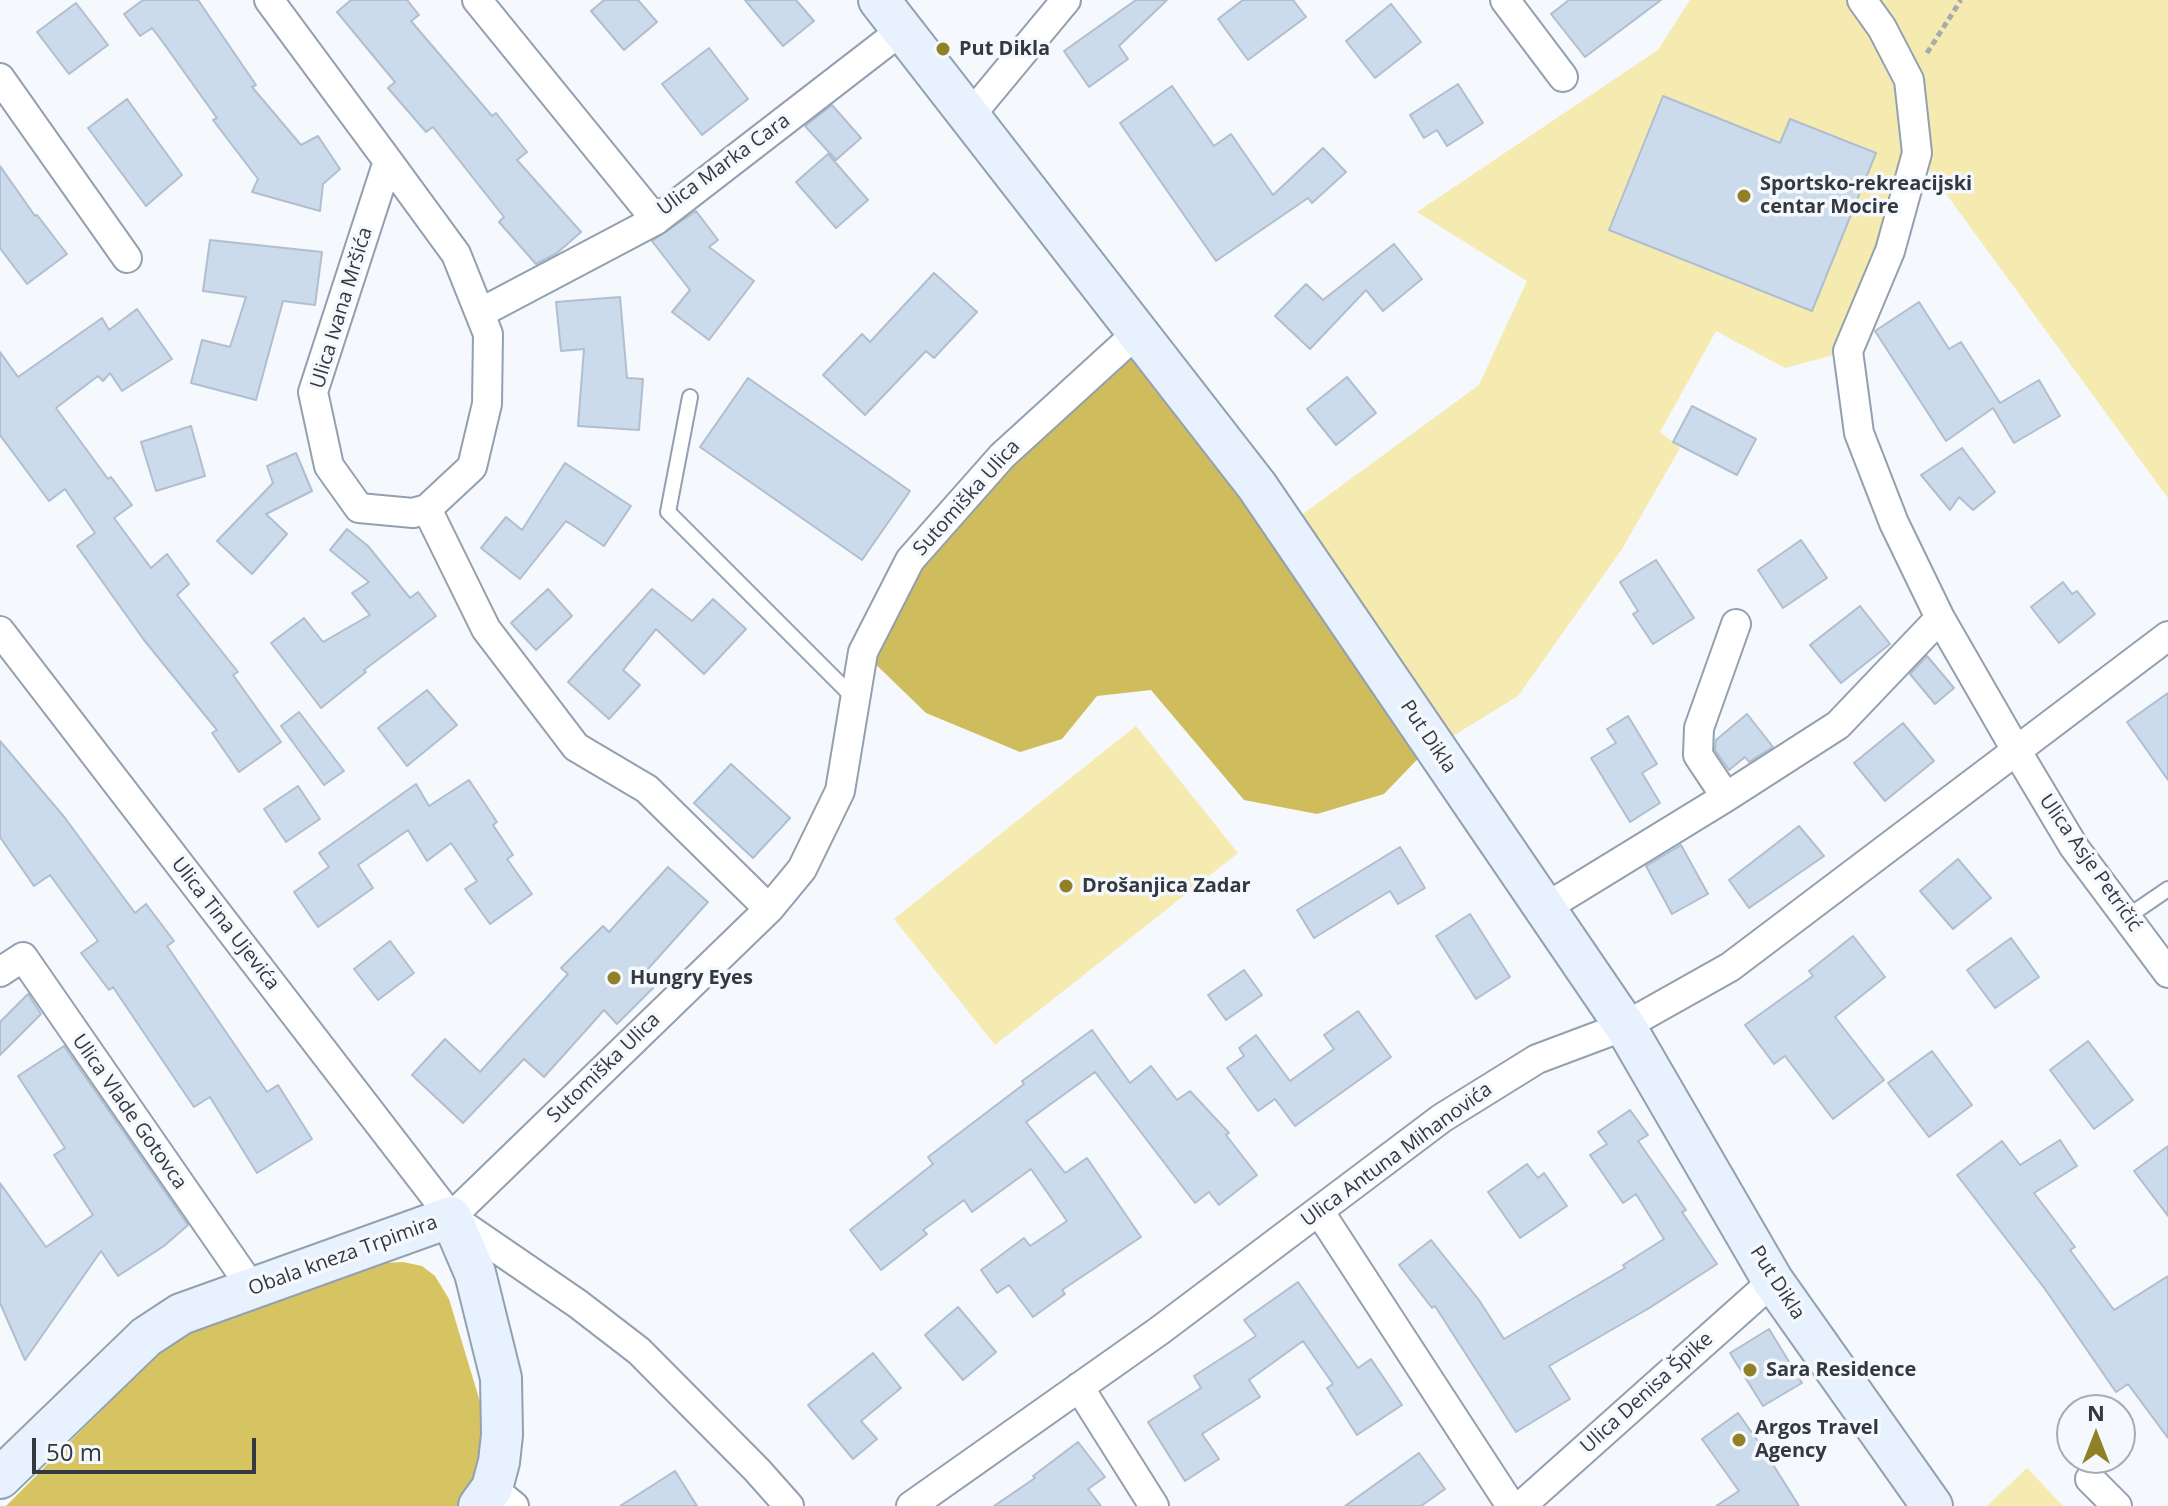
<!DOCTYPE html>
<meta charset="utf-8">
<style>
body{margin:0}
#map{position:relative;width:2168px;height:1506px;overflow:hidden;background:#f5f8fc;font-family:"Open Sans",sans-serif}
canvas{display:block}
.north{position:absolute;left:2056px;top:1394px;width:80px;height:80px;box-sizing:border-box;background:#f5f8fc;border:2px solid #a7acb1;border-radius:50%;rotate:0deg;font-size:22px;font-weight:700;line-height:32px;text-align:center;color:#333940}
.north::after{content:'';display:block;margin:auto;width:28px;height:36px;background:#908027;clip-path:polygon(50% 0,100% 100%,50% 72%,0 100%)}
.scale{position:absolute;left:32px;top:1438px;width:224px;height:36px;box-sizing:border-box;border:4px solid #333940;border-top:0;padding-left:10px;font-size:24px;line-height:28px;white-space:nowrap;color:#333940;-webkit-text-stroke:6px #f5f8fc;paint-order:stroke}
</style>
<div id="map">
<canvas width="2168" height="1506"></canvas>
<div class="north">N</div>
<div class="scale">50 m</div>
</div>
<script>
const g = document.querySelector('canvas').getContext('2d');
g.lineJoin = 'round';
function fill(path, color) { g.fillStyle = color; g.fill(path, 'evenodd'); }
const poly = rows => new Path2D(rows.map(r => 'M' + r).join(''));
function trace(path, color, width, dash) { g.strokeStyle = color; g.lineWidth = width; g.lineCap = dash ? 'butt' : 'round'; g.setLineDash(dash || []); g.stroke(path); }
function label(font, color, halo, rows, align = 'center') {
  g.font = font + ' "Open Sans",sans-serif'; g.lineWidth = 7; g.setLineDash([]); g.textBaseline = 'middle'; g.strokeStyle = halo; g.fillStyle = color; for (const [text, x, y, turn = 0] of rows) {
    g.save(); g.translate(x, y); g.rotate((+turn || 0) * Math.PI / 180); g.textAlign = isNaN(turn) ? turn : align; if (halo) g.strokeText(text, 0, 0); g.fillText(text, 0, 0); g.restore();
  }
}
const green = poly([
 [1690,0,2168,0,2168,498,1917,154,1848,351,1785,368,1716,331,1660,432,1680,448,1622,549,1518,696,1435,747,1285,527,1479,385,1527,281,1417,212,1658,50],
 [1136,726,1238,853,995,1045,894,919],
 [2027,1468,2063,1506,1987,1506]
]);
const forest = poly([
 [1138,332,1433,743,1384,794,1317,814,1244,800,1151,690,1097,696,1062,739,1020,752,926,713,863,652,910,560]
]);
const water = poly([
 [403,1262,422,1266,435,1276,449,1299,484,1415,484,1444,478,1468,461,1506,6,1506,171,1340,383,1263]
]);
const building = poly([
 [143,0,198,0,256,85,252,87,301,145,318,136,340,169,323,184,320,211,252,192,258,179,213,120,217,118,162,41,152,28,140,36,124,14,143,0],
 [351,0,407,0,419,15,411,21,492,116,496,113,527,152,517,160,581,232,557,253,536,264,499,222,504,217,433,127,426,132,388,88,395,82,337,12,351,0],
 [604,0,638,0,657,22,624,50,591,11,604,0],
 [745,0,796,0,814,21,783,46,745,0],
 [1136,0,1167,0,1119,46,1128,59,1089,87,1064,51,1136,0],
 [1243,0,1293,0,1306,17,1248,60,1218,19,1243,0],
 [1569,0,1661,0,1585,57,1551,14,1569,0],
 [76,3,108,45,69,74,37,32,76,3],
 [1391,4,1421,42,1375,78,1346,41,1391,4],
 [709,48,748,99,702,135,662,84,709,48],
 [1458,84,1483,123,1447,146,1437,130,1424,138,1410,115,1458,84],
 [1172,86,1214,146,1231,134,1273,195,1323,148,1346,172,1312,203,1308,198,1216,261,1120,123,1172,86],
 [1663,96,1780,143,1790,119,1876,153,1812,311,1609,230,1663,96],
 [127,99,182,175,146,206,88,128,127,99],
 [832,105,861,138,836,160,805,126,832,105],
 [828,154,868,200,836,228,796,182,828,154],
 [0,166,35,216,37,215,67,254,27,284,0,248,0,166],
 [696,211,718,240,709,247,754,281,709,340,672,312,690,290,652,241,696,211],
 [210,240,322,252,315,305,283,301,256,400,191,383,202,340,230,347,246,297,203,291,210,240],
 [1394,244,1422,279,1383,311,1366,290,1310,349,1275,316,1306,284,1323,300,1394,244],
 [934,273,977,312,934,358,926,351,865,415,823,375,862,334,870,342,934,273],
 [620,297,627,378,643,379,639,430,578,426,584,349,561,351,556,302,620,297],
 [1919,302,1949,349,1961,342,2000,403,2039,380,2060,416,2014,443,1993,408,1946,441,1875,331,1919,302],
 [137,309,172,359,122,391,110,373,103,381,98,376,56,408,108,479,111,477,132,505,114,518,151,568,167,554,189,584,177,595,238,672,233,675,281,742,239,772,212,733,217,730,144,640,77,546,95,533,65,489,49,501,0,435,0,352,18,377,102,318,109,330,137,309],
 [1347,377,1376,413,1336,445,1307,409,1347,377],
 [748,378,910,491,862,560,700,447,748,378],
 [1692,406,1756,439,1737,475,1673,442,1692,406],
 [191,426,205,476,156,491,141,442,191,426],
 [1962,448,1995,492,1973,510,1959,497,1950,510,1921,475,1962,448],
 [296,453,312,491,266,514,287,534,252,574,217,541,273,483,267,466,296,453],
 [565,463,631,506,604,546,566,521,520,579,481,548,506,517,522,530,565,463],
 [347,529,368,546,410,598,418,592,436,616,364,670,366,672,321,708,271,643,304,618,323,642,370,615,352,593,369,582,330,550,347,529],
 [1801,540,1827,578,1783,608,1758,570,1801,540],
 [1656,560,1694,618,1653,644,1633,614,1638,611,1620,582,1656,560],
 [2063,582,2072,594,2077,591,2095,614,2059,643,2031,607,2063,582],
 [548,589,572,616,536,650,511,623,548,589],
 [652,589,692,621,713,599,746,629,704,674,656,629,623,670,640,685,609,719,568,682,652,589],
 [1860,606,1890,644,1841,683,1810,645,1860,606],
 [1927,656,1954,688,1935,704,1910,674,1927,656],
 [427,690,457,725,407,766,378,728,427,690],
 [2168,693,2168,780,2127,722,2168,693],
 [299,712,344,771,324,785,281,726,299,712],
 [1747,714,1773,747,1749,762,1745,757,1729,770,1715,750,1716,740,1747,714],
 [1628,716,1657,764,1642,773,1660,803,1630,822,1591,758,1616,743,1607,729,1628,716],
 [1903,723,1934,761,1885,801,1854,763,1903,723],
 [0,741,65,818,135,913,146,904,174,941,167,946,267,1092,278,1085,312,1139,257,1173,210,1097,194,1107,113,987,109,990,81,953,98,941,50,875,34,886,0,837,0,741],
 [731,764,790,818,753,858,694,803,731,764],
 [469,780,497,822,493,825,513,855,507,859,532,894,490,924,465,889,477,881,451,843,427,861,408,830,358,865,373,888,318,927,294,892,329,867,319,853,416,784,429,806,469,780],
 [298,786,320,819,286,842,264,809,298,786],
 [1799,826,1824,856,1749,908,1729,880,1799,826],
 [1681,845,1708,894,1672,914,1646,866,1681,845],
 [1400,847,1425,888,1398,904,1390,891,1314,938,1297,910,1400,847],
 [1958,859,1991,898,1953,929,1920,891,1958,859],
 [668,867,708,902,647,970,659,982,617,1024,604,1010,544,1077,524,1059,463,1123,412,1075,445,1039,480,1072,568,974,561,968,603,926,609,932,668,867],
 [1470,914,1510,977,1476,999,1436,936,1470,914],
 [1853,936,1885,977,1835,1017,1884,1080,1833,1119,1785,1056,1774,1064,1745,1025,1813,976,1809,971,1853,936],
 [2011,938,2039,977,1995,1008,1967,970,2011,938],
 [390,941,414,973,378,1000,354,969,390,941],
 [1244,970,1262,995,1226,1020,1208,995,1244,970],
 [28,994,41,1014,0,1055,0,1022,28,994],
 [1358,1011,1391,1057,1295,1126,1275,1099,1258,1111,1227,1068,1244,1056,1239,1048,1256,1035,1290,1081,1334,1049,1324,1035,1358,1011],
 [1092,1030,1130,1083,1151,1066,1177,1100,1190,1091,1229,1133,1226,1135,1257,1175,1219,1205,1209,1192,1195,1203,1095,1072,1026,1122,1065,1173,1087,1158,1141,1237,1062,1290,1065,1294,1033,1317,1009,1285,997,1293,981,1270,1024,1238,1030,1246,1067,1221,1031,1169,972,1212,964,1200,923,1230,927,1234,881,1270,850,1230,933,1164,928,1157,1024,1084,1022,1081,1092,1030],
 [2088,1041,2133,1100,2094,1129,2050,1070,2088,1041],
 [64,1046,188,1225,164,1246,118,1276,101,1251,25,1360,0,1303,0,1183,46,1247,93,1215,54,1155,65,1148,18,1076,64,1046],
 [1932,1051,1972,1105,1929,1137,1888,1083,1932,1051],
 [1630,1110,1648,1135,1638,1141,1686,1210,1682,1212,1717,1264,1651,1307,1549,1366,1570,1399,1516,1432,1435,1306,1432,1308,1399,1265,1431,1240,1479,1300,1504,1339,1625,1268,1623,1265,1664,1239,1636,1194,1623,1203,1590,1155,1607,1144,1598,1132,1630,1110],
 [2060,1140,2077,1166,2034,1193,2075,1247,2070,1250,2114,1310,2168,1276,2168,1438,2128,1384,2116,1392,2045,1289,1957,1175,2002,1141,2020,1165,2060,1140],
 [2168,1146,2168,1216,2134,1171,2168,1146],
 [1527,1164,1538,1178,1544,1173,1567,1206,1520,1238,1488,1192,1527,1164],
 [1298,1282,1358,1368,1371,1359,1402,1405,1357,1435,1327,1388,1333,1384,1303,1341,1249,1380,1260,1397,1202,1434,1219,1459,1185,1481,1148,1422,1201,1388,1194,1376,1256,1336,1244,1320,1298,1282],
 [958,1307,996,1352,963,1380,925,1335,958,1307],
 [1769,1329,1802,1383,1763,1406,1730,1353,1769,1329],
 [873,1353,901,1388,861,1421,877,1439,853,1459,808,1405,873,1353],
 [1738,1413,1762,1447,1799,1506,1716,1506,1739,1491,1702,1439,1738,1413],
 [1078,1442,1105,1477,1088,1489,1101,1506,994,1506,1035,1478,1033,1476,1078,1442],
 [1419,1453,1445,1489,1421,1506,1345,1506,1419,1453],
 [675,1471,697,1506,620,1506,675,1471]
]);
const path = poly([
 [1927,53,1961,0]
]);
const lane = poly([
 [690,397,668,512,855,699],
 [2127,917,2168,889]
]);
const street = poly([
 [269,0,388,161,456,254,488,334,487,404,472,467,427,509,413,513,359,508,329,466,313,392,388,161],
 [477,0,656,220,902,30],
 [1505,0,1563,77],
 [1862,0,1882,28,1909,80,1917,153,1890,251,1848,351,1859,433,1894,523,1940,618,2016,750,2074,847,2168,973],
 [0,78,127,258],
 [969,117,1066,0],
 [480,313,656,220],
 [427,509,486,629,576,747,647,789,769,909],
 [0,631,451,1217,578,1304,639,1351,757,1470,789,1506],
 [1726,797,1698,755,1699,728,1736,624],
 [1545,908,1726,797,1838,725,1940,618],
 [0,972,23,957,252,1288],
 [1319,1211,1511,1506],
 [451,1217,769,909,802,869,840,791,863,652,910,560,1002,456,1138,332],
 [1079,1387,1154,1506],
 [2090,1479,2117,1506],
 [492,1488,514,1506],
 [911,1506,1159,1331,1442,1118,1537,1059,1625,1026,1730,967,2168,636],
 [1521,1506,1773,1281]
]);
const secondary = poly([
 [879,0,1257,486,1625,1026,1773,1281,1932,1506],
 [0,1478,146,1337,181,1314,451,1217,475,1273,501,1378,502,1435,499,1462,492,1488,479,1506]
]);
const markers = [
 [943,49,8,"#908027"],
 [1744,196,8,"#908027"],
 [1066,886,8,"#908027"],
 [614,978,8,"#908027"],
 [1750,1370,8,"#908027"],
 [1739,1440,8,"#908027"]
];
const poiNames = [
 ["Put Dikla",959,49],
 ["Sportsko-rekreacijski",1760,184],
 ["centar Mocire",1760,207],
 ["Drošanjica Zadar",1082,886],
 ["Hungry Eyes",630,978],
 ["Sara Residence",1766,1370],
 ["Argos Travel",1755,1428],
 ["Agency",1755,1451]
];
const streetNames = [
 ["Ulica Marka Cara",724,165,-36],
 ["Ulica Ivana Mršića",342,308,-73],
 ["Sutomiška Ulica",967,498,-48],
 ["Put Dikla",1428,737,56],
 ["Ulica Asje Petričić",2090,863,55],
 ["Ulica Tina Ujevića",225,924,52],
 ["Sutomiška Ulica",604,1068,-44],
 ["Ulica Vlade Gotovca",129,1112,55],
 ["Ulica Antuna Mihanovića",1397,1155,-36],
 ["Obala kneza Trpimira",343,1256,-20],
 ["Put Dikla",1777,1283,57],
 ["Ulica Denisa Špike",1647,1393,-42]
];
fill(green, '#f5eaaf');
fill(forest, '#cfbd5d');
fill(water, '#d6c463');
fill(building, '#ccdbec');
trace(building, '#b0becf', 2);
trace(lane, '#92a0b0', 18);
trace(street, '#92a0b0', 32);
trace(secondary, '#92a0b0', 44);
trace(path, '#a7abb0', 5, [6, 4]);
trace(lane, '#fff', 14);
trace(street, '#fff', 28);
trace(secondary, '#e8f2fe', 40);
for (const [x, y, r, color] of markers) { const dot = new Path2D(); dot.arc(x, y, r, 0, 2 * Math.PI); g.fillStyle = color; g.fill(dot); trace(dot, '#f5f8fc', 3); }
label('bold 20px', '#333940', '#f5f8fc', poiNames, 'left');
label('20px', '#333940', '#f5f8fc', streetNames);
</script>
